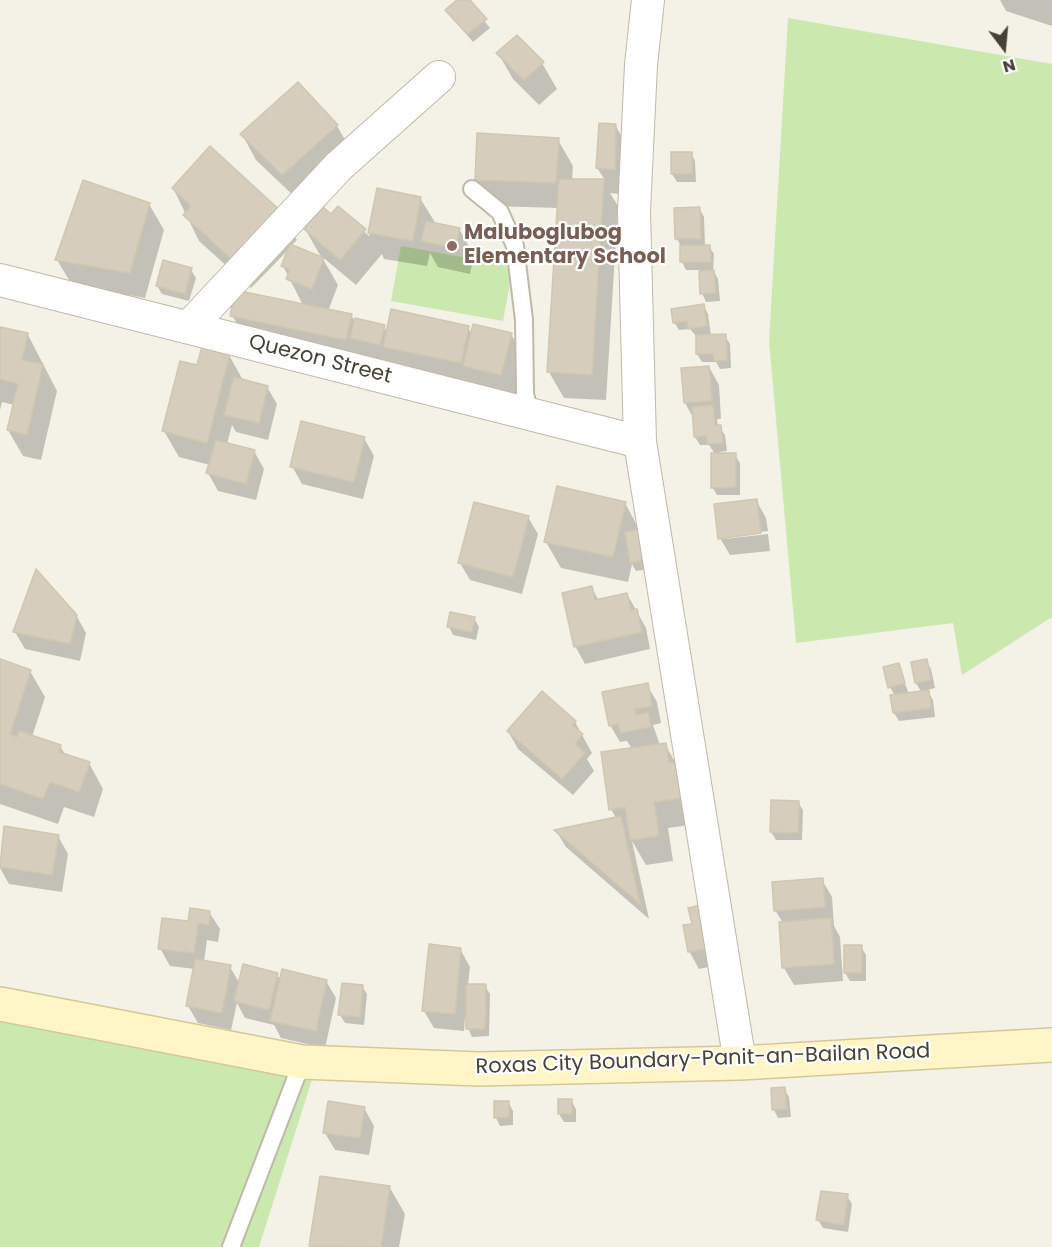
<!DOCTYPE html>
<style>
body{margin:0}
#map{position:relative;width:1052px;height:1247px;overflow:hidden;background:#f4f1e7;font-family:Poppins,sans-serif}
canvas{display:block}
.north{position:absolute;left:974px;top:18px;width:60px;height:60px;-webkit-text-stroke:4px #fff;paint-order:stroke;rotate:164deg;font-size:16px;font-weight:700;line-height:24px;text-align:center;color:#474236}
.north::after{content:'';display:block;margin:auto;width:21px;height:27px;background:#474236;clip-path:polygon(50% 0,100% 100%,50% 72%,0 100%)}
</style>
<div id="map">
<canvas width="1052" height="1247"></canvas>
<div class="north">N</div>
</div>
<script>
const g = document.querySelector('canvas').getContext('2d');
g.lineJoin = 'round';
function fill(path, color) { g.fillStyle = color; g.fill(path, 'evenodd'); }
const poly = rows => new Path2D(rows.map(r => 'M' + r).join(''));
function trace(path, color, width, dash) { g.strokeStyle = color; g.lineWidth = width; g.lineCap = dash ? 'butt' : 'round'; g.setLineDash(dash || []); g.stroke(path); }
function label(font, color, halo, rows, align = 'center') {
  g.font = font + ' Poppins,sans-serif'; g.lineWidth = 4.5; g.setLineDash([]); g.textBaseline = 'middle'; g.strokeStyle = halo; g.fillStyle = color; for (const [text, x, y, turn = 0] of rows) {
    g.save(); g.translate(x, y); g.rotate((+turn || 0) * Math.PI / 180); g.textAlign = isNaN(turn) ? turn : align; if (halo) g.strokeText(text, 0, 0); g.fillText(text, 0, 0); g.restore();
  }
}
const green = poly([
 [788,18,1052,64,1052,617,962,675,953,623,796,643,769,341],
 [401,246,513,266,503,321,391,301],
 [0,1008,316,1067,259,1247,0,1247]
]);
const shadow = poly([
 [459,0,468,0,490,28,473,42,447,11],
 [1000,0,1052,0,1052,26,1006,11],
 [498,53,542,63,557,89,539,105,513,79],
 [298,84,337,126,352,152,298,200,256,160,242,134],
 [615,125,630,151,629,195,610,193,618,206,606,400,564,398,549,372,558,208,492,206,477,180,558,140,573,166,572,180,605,180,597,168],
 [691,153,695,161,696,182,677,182,672,174],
 [173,188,282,214,297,240,291,246,323,259,338,285,328,311,351,315,356,323,384,326,387,333,468,327,472,335,511,334,526,360,516,400,247,341,232,315,303,305,283,266,291,247,251,288,199,241],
 [378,189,420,198,436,224,459,229,474,255,470,274,438,267,430,253,427,266,384,259,382,254,356,285,320,255,305,229,331,216,338,208,369,236],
 [149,204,164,230,145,298,72,285,57,260],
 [699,208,704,217,705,246,709,246,714,254,713,270,718,279,720,301,706,302,702,293,700,270,686,270,682,262,682,248,677,239],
 [191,270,196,278,189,301,162,294,157,286],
 [703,305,708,314,711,336,725,336,730,344,731,368,720,369,716,362,702,362,697,354,697,337,690,329,679,330,674,322],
 [0,328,28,335,57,391,41,460,23,456,8,430,14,405,2,402,0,410],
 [229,355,244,382,267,387,277,404,268,440,236,432,232,425,227,444,254,451,264,469,256,500,218,491,208,473,210,465,179,457,164,431,198,367],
 [709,367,719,385,721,419,717,419,718,426,725,435,727,451,719,452,719,454,735,455,740,463,740,495,717,495,712,487,715,454,709,445,700,445,695,437,694,419,685,403,683,369],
 [364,438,374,456,363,499,302,484,292,466],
 [756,500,766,518,768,531,725,536,725,539,768,534,770,551,730,555,720,538],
 [625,503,640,531,648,569,636,571,632,564,628,582,561,568,546,542],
 [528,517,538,534,522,594,470,580,460,563],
 [592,588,599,601,627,594,646,628,650,649,585,664,575,646],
 [76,615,86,633,80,661,25,649,15,632],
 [474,618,479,627,476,640,453,635,449,627],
 [0,661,30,671,45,697,32,737,60,746,66,756,89,763,103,789,94,817,64,807,58,824,0,804],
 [926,661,931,669,935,688,927,690,933,700,935,717,899,721,894,713,895,696,890,687,898,665,909,694,922,693,916,683],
 [647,685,657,702,661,723,653,725,660,745,665,744,676,764,697,824,668,828,673,861,646,865,632,841,649,919,566,847,556,831,616,818,611,809,632,749,627,741,620,742,610,725],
 [575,722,592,753,587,759,594,771,573,795,518,749,508,731],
 [798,802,803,810,802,840,776,840,771,832],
 [5,828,58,836,68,854,62,892,9,884,0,868],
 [822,880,832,897,834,926,840,937,843,981,794,985,784,968,783,923,775,910],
 [209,912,220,929,218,942,207,940,204,962,230,967,240,984,277,975,281,980,326,981,336,998,325,1048,281,1038,274,1025,245,1018,237,1003,231,1030,198,1023,188,1006,195,969,170,966,160,948,189,923],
 [685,926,723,964,699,969,689,951],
 [861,947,866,955,866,981,850,981,845,973],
 [460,949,470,967,468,985,485,986,490,994,489,1036,472,1037,468,1028,468,1017,465,1017,464,1031,434,1028,424,1011],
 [362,986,367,994,364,1025,345,1023,340,1015],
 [784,1089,789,1097,791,1117,778,1118,774,1110],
 [571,1100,576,1109,576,1122,564,1122,559,1114],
 [508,1102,513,1111,513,1125,500,1126,496,1118],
 [364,1108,374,1126,369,1155,335,1150,325,1133],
 [390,1188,405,1214,399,1247,311,1247],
 [847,1196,852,1204,848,1232,823,1228,818,1220]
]);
const building = poly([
 [457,0,470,0,487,19,467,34,445,10,457,0],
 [517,35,544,62,524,80,496,53,517,35],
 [298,82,338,125,282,175,240,134,298,82],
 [599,123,616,124,615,170,596,168,599,123],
 [477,133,559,138,556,183,475,180,477,133],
 [210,146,283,213,236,263,183,215,191,206,172,188,210,146],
 [671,152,692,152,692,174,671,174,671,152],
 [559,179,604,179,592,375,547,372,559,179],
 [83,180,150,203,130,273,55,260,83,180],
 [377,188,421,197,413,241,368,233,377,188],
 [338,206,366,229,340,260,304,229,323,207,331,214,338,206],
 [700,207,701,239,675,239,674,208,700,207],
 [426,221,460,228,455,248,421,241,426,221],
 [290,244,324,258,312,289,286,279,290,270,281,266,290,244],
 [680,245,710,245,711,262,680,262,680,245],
 [163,260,192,268,185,294,156,286,163,260],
 [714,270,716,293,700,294,699,271,714,270],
 [235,290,352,314,346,340,230,316,235,290],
 [704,304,707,326,688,329,687,321,673,323,671,309,704,304],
 [391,309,469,326,461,363,383,347,391,309],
 [355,318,385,325,380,345,350,338,355,318],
 [473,324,512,333,501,375,463,366,473,324],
 [0,327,28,333,22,360,43,364,27,435,7,430,18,384,0,379,0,327],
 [726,334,727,360,714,361,713,354,696,354,696,335,726,334],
 [202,346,230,353,207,443,162,431,180,361,197,365,202,346],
 [709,366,712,401,684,403,681,368,709,366],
 [234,377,268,386,259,423,224,415,234,377],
 [713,405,715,425,721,425,723,443,707,444,707,436,694,437,692,407,713,405],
 [301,421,365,437,354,482,290,467,301,421],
 [216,440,255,450,246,484,206,473,216,440],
 [711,453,736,453,736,487,711,488,711,453],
 [557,486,626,502,613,557,544,542,557,486],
 [757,499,761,533,718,539,714,504,757,499],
 [474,502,529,516,513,577,458,563,474,502],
 [647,528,644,560,630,563,625,532,647,528],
 [36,569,77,615,70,644,13,632,36,569],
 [592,586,595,600,627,593,631,610,637,609,642,632,574,647,562,593,592,586],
 [450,612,475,617,472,632,447,627,450,612],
 [0,659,31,670,10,734,17,737,19,731,61,745,59,752,90,762,79,792,50,782,43,799,0,784,0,659],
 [927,659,931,680,915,683,911,662,927,659],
 [899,663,905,683,888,688,883,667,899,663],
 [648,683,652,706,635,709,636,715,648,712,651,727,621,733,618,724,609,726,602,692,648,683],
 [929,690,931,708,893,713,890,695,929,690],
 [542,691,576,721,572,725,583,734,575,744,585,753,562,779,507,731,542,691],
 [666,743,669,763,678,762,683,798,654,802,659,836,630,840,625,807,609,810,601,752,666,743],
 [771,800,799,801,798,833,770,832,771,800],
 [621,816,640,904,554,830,621,816],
 [4,826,59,835,52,875,0,867,4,826],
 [823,878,825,907,774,911,772,882,823,878],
 [701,905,715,947,688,952,683,925,692,924,688,908,701,905],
 [190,908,210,911,209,925,198,923,194,953,158,949,162,918,188,921,190,908],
 [831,918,834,964,782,968,779,922,831,918],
 [429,944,461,948,455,1014,422,1011,429,944],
 [844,945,862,945,862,973,844,973,844,945],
 [195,959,231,965,222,1013,186,1006,195,959],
 [243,964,278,973,269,1010,234,1001,243,964],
 [282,969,327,980,316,1031,270,1021,282,969],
 [342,983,363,985,360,1017,338,1015,342,983],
 [466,984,486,984,485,1029,466,1029,466,984],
 [785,1087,787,1109,772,1110,771,1088,785,1087],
 [558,1099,572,1099,572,1114,558,1114,558,1099],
 [328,1101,365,1107,360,1138,323,1133,328,1101],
 [494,1101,509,1101,509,1117,494,1118,494,1101],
 [320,1176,390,1186,381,1247,309,1246,320,1176],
 [821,1191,848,1194,844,1225,816,1220,821,1191]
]);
const service = poly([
 [472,189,500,212,515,246,524,320,525,394,530,414],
 [231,1247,302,1062]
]);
const minor = poly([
 [648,0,641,65,634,211,640,442,740,1063],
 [0,280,640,442],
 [189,327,339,166,439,77]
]);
const secondary = poly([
 [0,1004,302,1062,479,1069,740,1063,1052,1045]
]);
const markers = [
 [452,246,6,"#8d6e63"]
];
const educationNames = [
 ["Maluboglubog",464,234],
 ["Elementary School",464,258]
];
const streetNames = [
 ["Quezon Street",320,360,14],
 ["Roxas City Boundary-Panit-an-Bailan Road",703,1060,-2]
];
fill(green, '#cbe9af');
fill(shadow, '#0003');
fill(building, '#d6cdbc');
trace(building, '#d1c6af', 1.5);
trace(service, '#c0b9a9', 20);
trace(minor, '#c0b9a9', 34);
trace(secondary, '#d5c896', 36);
trace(service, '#fff', 16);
trace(minor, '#fff', 32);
trace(secondary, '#fff5c6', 33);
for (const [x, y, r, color] of markers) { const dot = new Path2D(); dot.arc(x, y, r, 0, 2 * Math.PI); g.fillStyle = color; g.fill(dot); trace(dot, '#fff', 2); }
label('bold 21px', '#785e54', '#fff', educationNames, 'left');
label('21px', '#474236', '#fff', streetNames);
</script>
